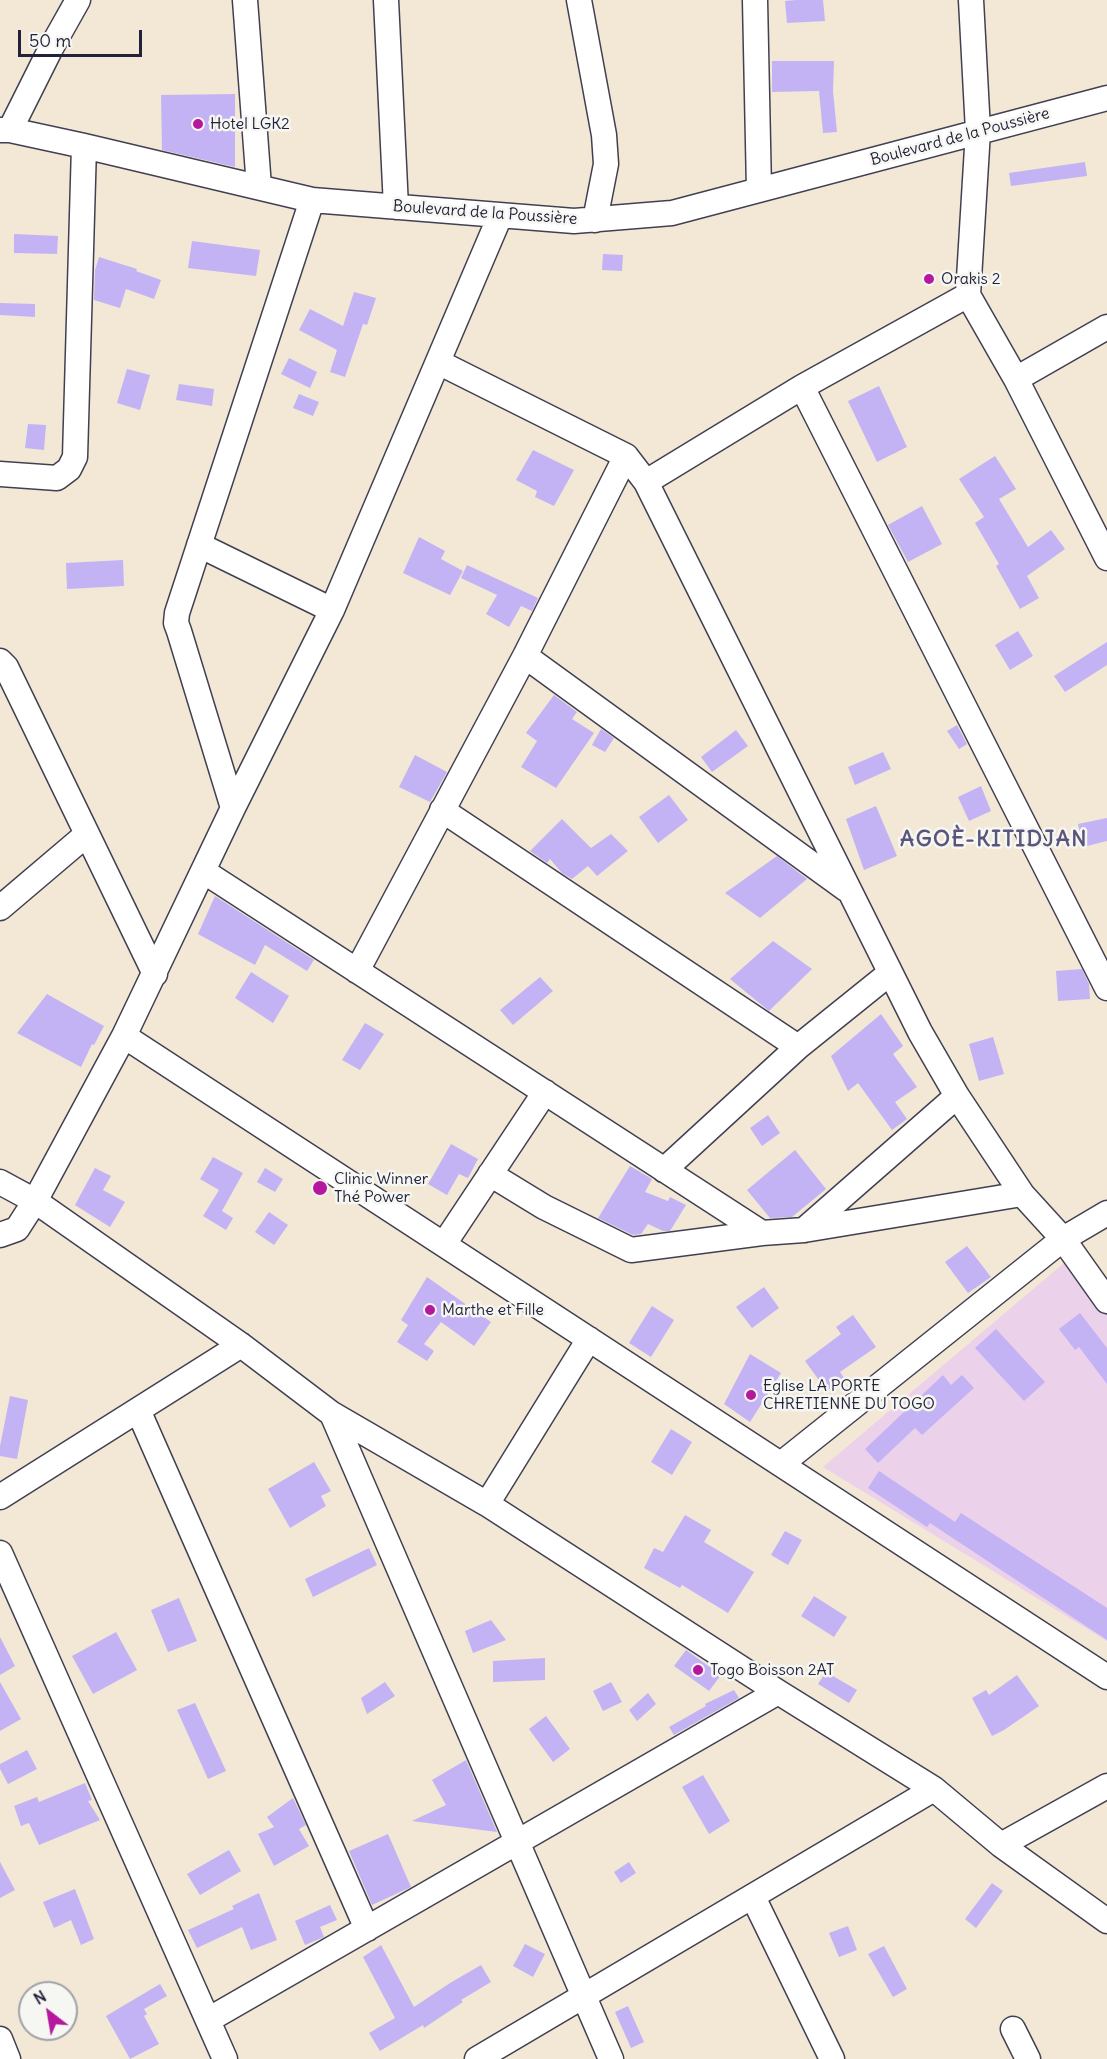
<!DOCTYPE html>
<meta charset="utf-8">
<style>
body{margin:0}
#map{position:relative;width:1107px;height:2059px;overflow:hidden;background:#f2e8d5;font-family:Delius,sans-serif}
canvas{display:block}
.north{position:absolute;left:18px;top:1981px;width:60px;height:60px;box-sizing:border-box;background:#f6f6f2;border:2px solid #a1a1a9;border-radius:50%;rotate:329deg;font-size:16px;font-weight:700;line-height:24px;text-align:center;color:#22223b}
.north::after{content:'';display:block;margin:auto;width:21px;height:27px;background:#b5179e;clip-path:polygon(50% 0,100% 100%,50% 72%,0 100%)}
.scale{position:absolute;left:18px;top:30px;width:124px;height:27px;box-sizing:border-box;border:3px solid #22223b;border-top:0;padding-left:8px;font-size:18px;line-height:21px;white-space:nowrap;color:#22223b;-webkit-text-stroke:4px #f6f6f2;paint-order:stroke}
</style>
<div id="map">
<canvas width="1107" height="2059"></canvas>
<div class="north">N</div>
<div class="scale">50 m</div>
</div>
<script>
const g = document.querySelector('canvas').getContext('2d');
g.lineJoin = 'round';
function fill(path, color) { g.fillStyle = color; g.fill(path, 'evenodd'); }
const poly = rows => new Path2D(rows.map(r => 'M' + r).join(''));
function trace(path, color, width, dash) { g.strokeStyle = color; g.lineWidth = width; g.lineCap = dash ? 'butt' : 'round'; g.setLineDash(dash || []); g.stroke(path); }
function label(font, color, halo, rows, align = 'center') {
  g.font = font + ' Delius,sans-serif'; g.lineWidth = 5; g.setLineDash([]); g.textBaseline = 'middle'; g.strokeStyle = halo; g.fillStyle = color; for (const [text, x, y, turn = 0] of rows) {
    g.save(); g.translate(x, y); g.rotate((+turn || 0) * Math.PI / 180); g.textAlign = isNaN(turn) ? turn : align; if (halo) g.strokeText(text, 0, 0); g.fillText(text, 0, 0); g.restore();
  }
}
const built = poly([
 [1071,1257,1107,1309,1107,1641,823,1467]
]);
const building = poly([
 [796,0,823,0,825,21,787,23,785,1],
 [772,61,834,61,833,91,837,132,823,133,819,91,772,92],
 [235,94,235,167,162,150,161,95],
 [1085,162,1087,176,1011,186,1009,173],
 [14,234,58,236,57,254,14,253],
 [192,241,260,250,256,276,188,268],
 [603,254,623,255,622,271,602,270],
 [99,257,137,269,136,271,161,280,154,299,126,289,120,308,94,300,95,270],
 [354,292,376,298,367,325,363,324,345,377,330,372,337,350,299,330,310,309,343,326],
 [0,303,35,304,35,317,0,315],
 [289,358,317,372,310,388,281,374],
 [127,369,150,375,140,410,117,403],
 [179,384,214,389,212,406,176,400],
 [879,386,907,447,877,462,848,401],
 [299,394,319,402,313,416,293,408],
 [28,424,46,425,44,450,25,448],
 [533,450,574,470,554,506,535,497,537,491,516,480],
 [995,456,1016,489,999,499,1028,547,1051,530,1065,549,1027,576,1039,598,1020,609,996,566,999,564,975,523,984,517,959,479],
 [922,506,942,544,908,562,888,525],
 [419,537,445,551,441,559,463,571,450,595,403,573],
 [123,560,124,586,67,589,66,563],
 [467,565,538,598,532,611,521,606,509,627,486,614,497,595,461,578],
 [1018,631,1033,656,1010,670,995,645],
 [1107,642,1107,665,1065,692,1054,676],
 [554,695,577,712,572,719,594,733,556,788,521,767,537,741,526,733],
 [957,725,967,744,959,749,947,731],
 [601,729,614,738,605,752,592,745],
 [736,730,748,746,712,772,701,757],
 [883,752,891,769,855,785,848,767],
 [415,755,447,772,430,802,399,787],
 [981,786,991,811,969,821,958,797],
 [669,795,688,820,658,843,639,817],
 [876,806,897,856,864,870,846,819],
 [1107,818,1107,841,1083,847,1078,824],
 [562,819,591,848,611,834,628,851,597,876,588,866,572,879,562,873,550,859,547,863,530,851],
 [777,856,807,879,760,918,725,893],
 [215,896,314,960,307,971,265,945,255,965,198,934],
 [773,941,812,969,769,1011,730,979],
 [1082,969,1089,984,1090,999,1058,1001,1056,971],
 [251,972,289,996,273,1023,235,998],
 [540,977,553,991,513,1025,500,1010],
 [47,994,104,1026,94,1045,92,1044,81,1067,17,1033],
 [881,1014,903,1046,893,1054,917,1087,895,1102,907,1119,892,1130,858,1083,848,1091,831,1056],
 [365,1023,384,1034,360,1070,342,1060],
 [993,1037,1004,1074,979,1081,969,1044],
 [768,1115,780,1133,762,1146,750,1128],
 [451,1144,478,1159,468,1178,459,1174,447,1195,428,1184],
 [795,1150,826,1189,792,1217,770,1218,747,1190],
 [213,1157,243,1173,222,1211,233,1218,226,1230,203,1216,219,1190,200,1179],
 [630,1166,652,1179,645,1192,668,1201,670,1197,686,1205,670,1231,663,1231,648,1224,641,1234,633,1235,598,1218],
 [95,1168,111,1176,103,1190,125,1202,110,1227,75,1205],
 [265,1168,283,1179,275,1192,257,1182],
 [269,1212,288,1225,274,1245,255,1232],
 [967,1246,991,1277,968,1293,945,1262],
 [427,1277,491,1322,474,1346,441,1322,424,1344,434,1351,427,1361,397,1342,408,1325,401,1320],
 [764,1287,779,1308,752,1328,736,1307],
 [652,1306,674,1320,651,1357,629,1343],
 [1080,1313,1107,1348,1107,1384,1079,1347,1075,1350,1059,1329],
 [853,1315,876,1347,840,1372,844,1378,827,1391,805,1361,841,1334,836,1327],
 [996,1329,1045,1382,1024,1401,975,1348],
 [750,1354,781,1373,750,1422,724,1404],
 [943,1375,951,1385,962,1375,974,1388,922,1435,915,1428,878,1463,865,1449],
 [10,1396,28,1400,17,1459,0,1456,0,1446],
 [671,1429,692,1442,672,1475,651,1462],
 [314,1462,331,1491,321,1496,326,1506,290,1528,268,1489],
 [879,1471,955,1522,961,1513,1107,1608,1107,1640,930,1523,927,1527,868,1488],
 [685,1515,711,1530,704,1542,754,1572,728,1613,682,1585,680,1588,644,1568,654,1548,663,1552],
 [785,1531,802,1540,788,1565,771,1555],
 [369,1548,377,1565,313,1597,305,1579],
 [814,1596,847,1617,834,1637,801,1616],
 [179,1598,197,1641,168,1652,151,1610],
 [491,1620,506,1640,473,1653,465,1631],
 [116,1632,137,1670,93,1694,72,1656],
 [0,1637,15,1666,0,1675],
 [686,1650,721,1675,709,1691,674,1666],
 [545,1658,545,1680,493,1682,493,1661],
 [826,1672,857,1690,849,1703,818,1684],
 [1017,1675,1039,1706,1004,1730,992,1736,972,1698,986,1690,989,1695],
 [0,1682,21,1719,0,1731],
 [385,1682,395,1696,367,1714,361,1698],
 [611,1682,622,1702,603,1711,593,1691],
 [734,1690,739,1698,674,1735,669,1727,706,1706,705,1704],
 [648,1693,656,1704,637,1721,629,1710],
 [195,1703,226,1771,208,1779,177,1710],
 [546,1716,570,1749,553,1762,529,1729],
 [27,1750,37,1769,8,1784,0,1769,0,1764],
 [466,1760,497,1832,412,1821,446,1805,432,1780],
 [703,1775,730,1821,709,1834,682,1787],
 [85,1783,92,1800,88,1801,100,1820,39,1845,29,1823,21,1826,14,1806,37,1797,39,1802],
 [293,1798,306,1825,299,1829,309,1846,274,1866,258,1834,274,1827,267,1817],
 [388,1834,411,1887,372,1905,349,1851],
 [229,1850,241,1871,200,1895,187,1874],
 [0,1862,15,1890,0,1898],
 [629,1862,636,1873,621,1883,614,1872],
 [992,1883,1003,1891,976,1928,965,1919],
 [75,1889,94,1939,81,1945,71,1920,54,1928,43,1902],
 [259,1893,277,1940,251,1950,242,1927,197,1948,188,1930,234,1909,232,1906],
 [330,1905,337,1920,320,1927,324,1937,305,1945,295,1921],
 [848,1926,857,1950,839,1957,829,1933],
 [525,1944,545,1954,533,1977,513,1966],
 [381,1945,414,2007,450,1983,481,1965,491,1982,461,2000,463,2002,424,2028,423,2025,380,2051,369,2033,395,2018,363,1957],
 [884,1946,907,1989,893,1997,868,1954],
 [160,1984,167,1996,144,2009,147,2014,144,2016,159,2044,130,2059,106,2016],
 [628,2006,644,2042,631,2048,615,2012]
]);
const minor = poly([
 [245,0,259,187],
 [386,0,396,207],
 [579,0,604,135,606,164,595,220],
 [755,0,759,190],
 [971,0,978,131,968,295,1016,379,1107,558],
 [0,130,10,130,84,146,312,200,574,221,672,213,1107,98],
 [10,130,51,48,78,0],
 [500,216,332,610,233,808,124,1036,35,1201,241,1345,332,1414,487,1504,778,1692,934,1789,1001,1845,1107,1921],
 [438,362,626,456,646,482,920,1032,957,1096,1022,1194,1063,1239,1107,1301],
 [1016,379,1107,327],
 [802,387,1107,988],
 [0,474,57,478,69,469,75,457,84,146],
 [646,482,802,387,968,295],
 [199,545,332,610],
 [525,656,846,889],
 [0,661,6,667,155,974],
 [233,808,179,631,176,623,177,613,312,200],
 [442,810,798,1047],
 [203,871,762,1233],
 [0,908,86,835],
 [357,971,525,656,626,456],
 [124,1036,1107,1677],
 [664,1170,798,1047,890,973],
 [490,1174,544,1207,631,1250,762,1233,804,1230,1022,1194],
 [0,1182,35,1201,17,1229,0,1235],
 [804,1230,957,1096],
 [444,1244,545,1092],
 [138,1410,367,1929],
 [332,1414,611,2059],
 [781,1464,1063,1239,1107,1213],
 [0,1497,241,1345],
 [487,1504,589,1339],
 [0,1553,225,2059],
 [1001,1845,1107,1786],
 [753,1897,832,2059],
 [208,2020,778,1692],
 [1013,2029,1028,2059],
 [0,2039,8,2059],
 [477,2059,934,1789]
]);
const markers = [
 [198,124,6,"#b5179e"],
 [929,279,6,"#b5179e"],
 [320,1188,8,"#b5179e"],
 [430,1310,6,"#b5179e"],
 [751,1395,6,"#b5179e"],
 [698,1670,6,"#b5179e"]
];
const poiNames = [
 ["Hotel LGK2",210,124],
 ["Orakis 2",941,279],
 ["Clinic Winner",334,1179],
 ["Thé Power",334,1197],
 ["Marthe et Fille",442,1310],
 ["Eglise LA PORTE",763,1386],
 ["CHRETIENNE DU TOGO",763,1404],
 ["Togo Boisson 2AT",710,1670]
];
const streetNames = [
 ["Boulevard de la Poussière",960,137,-15],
 ["Boulevard de la Poussière",485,213,4]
];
const districtNames = [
 ["AGOÈ-KITIDJAN",994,840]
];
fill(built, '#ecd1ea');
fill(building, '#c3b3f5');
trace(minor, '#414052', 27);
trace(minor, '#fff', 24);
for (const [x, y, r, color] of markers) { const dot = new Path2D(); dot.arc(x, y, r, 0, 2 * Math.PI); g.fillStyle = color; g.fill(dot); trace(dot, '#f6f6f2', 2); }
label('16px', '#22223b', '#f6f6f2', poiNames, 'left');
label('16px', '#22223b', '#f6f6f2', streetNames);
g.letterSpacing = '1.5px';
label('bold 22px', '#5a557c', '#f6f6f2', districtNames);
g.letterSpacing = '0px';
</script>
